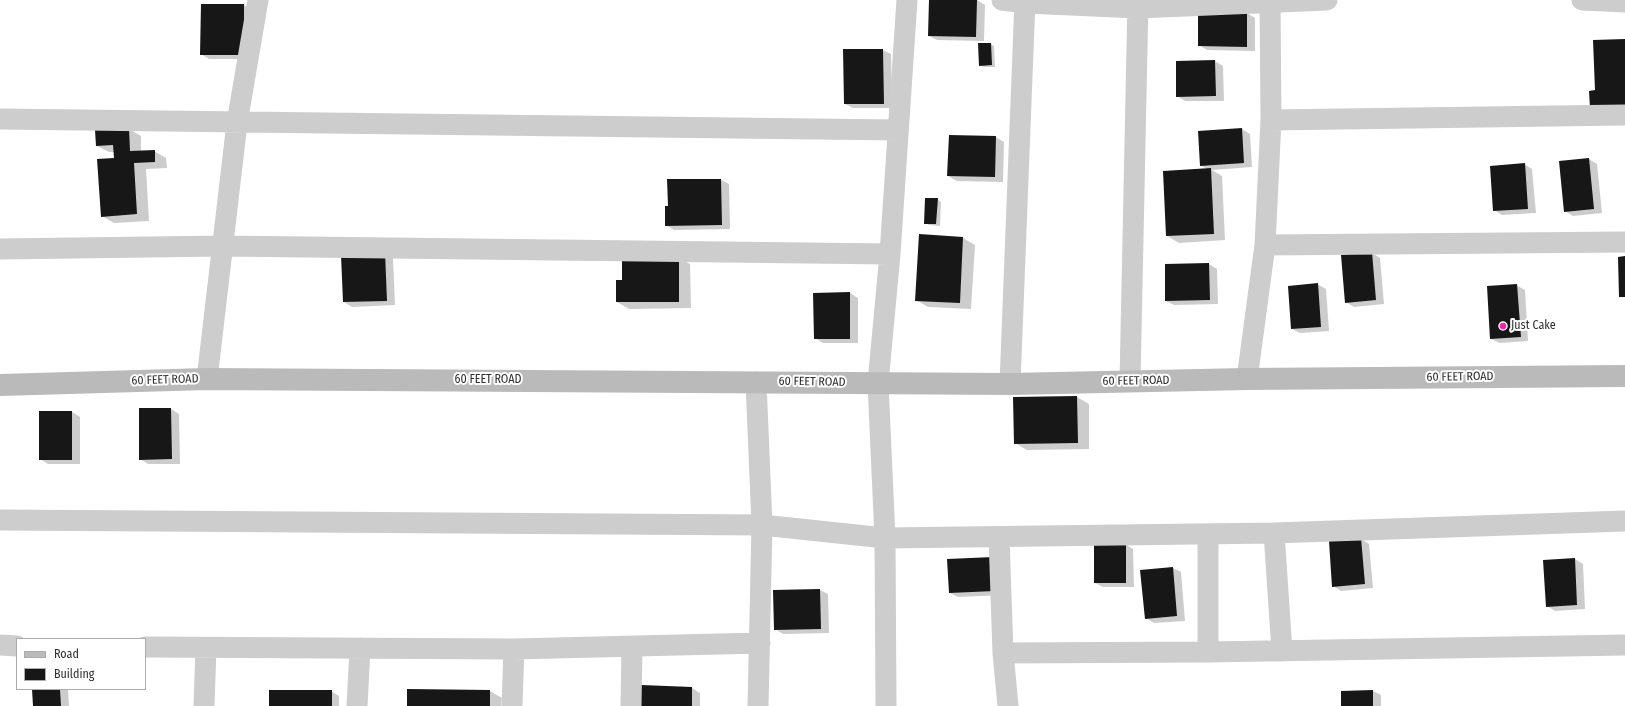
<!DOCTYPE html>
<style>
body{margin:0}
#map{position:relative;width:1625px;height:706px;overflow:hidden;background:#fff;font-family:"Fira Sans Condensed",sans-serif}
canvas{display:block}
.legend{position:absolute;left:16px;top:638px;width:130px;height:52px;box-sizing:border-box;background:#fff;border:1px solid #acacac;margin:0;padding:5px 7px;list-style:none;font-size:12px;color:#303030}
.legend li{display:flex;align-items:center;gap:8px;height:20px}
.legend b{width:20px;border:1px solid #acacac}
</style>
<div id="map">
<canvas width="1625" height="706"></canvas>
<ul class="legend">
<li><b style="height:5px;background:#bababa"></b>Road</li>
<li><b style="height:11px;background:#171717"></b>Building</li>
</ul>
</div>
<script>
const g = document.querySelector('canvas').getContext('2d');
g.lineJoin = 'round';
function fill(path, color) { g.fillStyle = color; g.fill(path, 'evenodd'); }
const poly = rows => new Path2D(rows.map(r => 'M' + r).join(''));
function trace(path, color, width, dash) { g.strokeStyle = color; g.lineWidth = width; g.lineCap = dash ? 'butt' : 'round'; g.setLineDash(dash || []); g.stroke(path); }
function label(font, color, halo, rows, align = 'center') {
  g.font = font + ' "Fira Sans Condensed",sans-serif'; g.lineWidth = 4; g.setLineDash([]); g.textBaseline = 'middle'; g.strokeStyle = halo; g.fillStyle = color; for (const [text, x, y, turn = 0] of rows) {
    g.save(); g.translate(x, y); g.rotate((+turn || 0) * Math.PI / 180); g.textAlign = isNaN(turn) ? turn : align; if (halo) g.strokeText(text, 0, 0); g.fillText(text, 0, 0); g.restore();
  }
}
const shadow = poly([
 [930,0,977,0,985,5,984,41,937,40,929,36],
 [202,5,244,5,252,10,252,59,209,59,201,54],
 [1247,13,1255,18,1255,51,1207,50,1199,45],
 [990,44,994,46,995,67,984,67,980,65],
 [883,50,891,54,892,108,853,108,845,104],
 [1215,61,1223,66,1224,101,1185,101,1177,96,1177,62],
 [129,129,141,136,141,152,154,151,166,158,167,168,146,169,149,221,114,223,102,216,115,159,115,152,109,152,97,146],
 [1242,129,1250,134,1252,167,1212,170,1222,176,1225,240,1179,243,1167,236,1208,169,1201,166],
 [996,137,1004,142,1003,182,957,181,948,176],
 [1589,159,1597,164,1602,213,1573,216,1565,211],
 [1524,164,1532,169,1536,213,1502,215,1494,210],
 [668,180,721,180,729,184,730,229,674,230,666,225,669,207],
 [937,199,941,202,940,226,929,225,925,223],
 [963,238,975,245,971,309,928,307,916,300],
 [1372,253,1380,258,1384,304,1354,307,1346,302],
 [342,255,393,258,395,305,352,307,344,302],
 [678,257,690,264,691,308,629,309,617,302,623,281],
 [1209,264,1217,269,1218,304,1174,305,1166,301,1166,265],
 [1317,284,1326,289,1329,331,1300,333,1292,329],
 [1516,285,1525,290,1528,341,1500,343,1491,339],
 [850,293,858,298,858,343,823,343,815,338],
 [1077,397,1089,404,1089,449,1027,450,1015,443],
 [140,409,171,409,179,414,180,464,148,464,140,459],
 [40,412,72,412,80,417,80,464,48,464,40,459],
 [1361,539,1369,544,1373,588,1341,591,1333,586],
 [1125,544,1133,549,1134,587,1103,587,1095,583],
 [1575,559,1583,564,1585,609,1555,611,1547,606],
 [1002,563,1003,595,958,597,950,593],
 [1173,568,1181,572,1185,621,1154,623,1146,618],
 [820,590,828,594,829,633,783,634,775,629,774,591],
 [692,688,700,693,700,706,641,706],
 [33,689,68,689,69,706,34,706],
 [331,691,339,696,339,706,270,706],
 [490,691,502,698,501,706,408,706],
 [1373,691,1381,695,1381,706,1342,706]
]);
const building = poly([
 [929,0,977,0,976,37,928,36],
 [201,4,244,4,244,55,200,55],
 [1198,11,1247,12,1247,47,1198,46],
 [1625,39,1625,106,1590,108,1589,91,1595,90,1593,40],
 [978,43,991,43,992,65,979,66],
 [843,49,883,49,884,104,844,104],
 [1215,60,1216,96,1176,97,1176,61],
 [129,128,130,151,155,150,155,162,134,163,137,214,101,217,97,159,114,158,113,145,96,146,95,130],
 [1242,128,1244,163,1200,166,1198,131],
 [949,135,996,136,995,177,947,176],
 [1589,158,1594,209,1564,212,1559,161],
 [1525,163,1528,209,1493,211,1490,166],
 [1211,168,1214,234,1166,236,1163,171],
 [667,179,721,179,722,225,665,226,665,206,668,206],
 [925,198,938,198,936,224,924,224],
 [919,234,963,237,960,303,915,301],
 [385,252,387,301,343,302,341,255],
 [1372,252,1376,300,1345,303,1341,255],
 [622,256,679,256,679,302,616,302,616,280,622,280],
 [1625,256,1625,297,1619,297,1618,257],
 [1209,263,1210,300,1165,301,1165,264],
 [1318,283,1321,327,1291,329,1288,286],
 [1517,284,1521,337,1490,339,1487,286],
 [850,292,850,339,814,339,813,293],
 [1077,396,1078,443,1014,444,1013,397],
 [139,408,171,408,172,459,139,460],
 [39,411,72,411,72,460,39,460],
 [1361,538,1365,584,1332,587,1329,541],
 [1094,543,1126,543,1126,583,1094,583],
 [994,557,995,591,949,593,947,559],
 [1575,558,1577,605,1546,607,1543,560],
 [1173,567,1177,616,1145,619,1140,570],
 [820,589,821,629,774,630,773,590],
 [641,685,692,687,692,706,640,706],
 [32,689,60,689,61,706,33,706],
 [407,689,490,690,490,706,407,706],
 [269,690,332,690,332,706,269,706],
 [1373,690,1373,706,1341,706,1341,691]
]);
const street = poly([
 [1002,0,1025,3,1138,8,1327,0],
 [1582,0,1625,2],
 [0,119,897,130],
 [1271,120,1625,115],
 [1265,245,1625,242],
 [0,249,223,246,890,254],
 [207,379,237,123,258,0],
 [1247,379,1265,245,1271,120,1270,0],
 [1130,381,1138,0],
 [756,382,762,525,758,706],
 [1010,384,1025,0],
 [0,520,762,525,885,538,1274,533,1625,521],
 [1274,533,1282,651],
 [1208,534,1208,652],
 [999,537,1003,653,1008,706],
 [0,645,17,646],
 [145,647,514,649,760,643],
 [1003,653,1208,652,1625,645],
 [204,706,206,648],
 [357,706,360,648],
 [512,706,514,649],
 [631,706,632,647],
 [886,706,885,538,878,383,890,254,907,0]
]);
const secondary = poly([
 [0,385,207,379,1010,384,1247,379,1625,376]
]);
const markers = [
 [1503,326,4,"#f523a9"]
];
const poiNames = [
 ["Just Cake",1511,326]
];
const streetNames = [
 ["60 FEET ROAD",1460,377,-1],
 ["60 FEET ROAD",165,380,-2],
 ["60 FEET ROAD",488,380],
 ["60 FEET ROAD",1136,381,-1],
 ["60 FEET ROAD",812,382,1]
];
fill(shadow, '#0003');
fill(building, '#171717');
trace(street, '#cdcdcd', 21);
trace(secondary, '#bababa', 22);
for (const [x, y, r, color] of markers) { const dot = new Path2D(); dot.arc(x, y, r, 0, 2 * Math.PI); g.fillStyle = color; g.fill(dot); trace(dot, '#fff', 1.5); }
label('12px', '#303030', '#fff', poiNames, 'left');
label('12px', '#303030', '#fff', streetNames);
</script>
